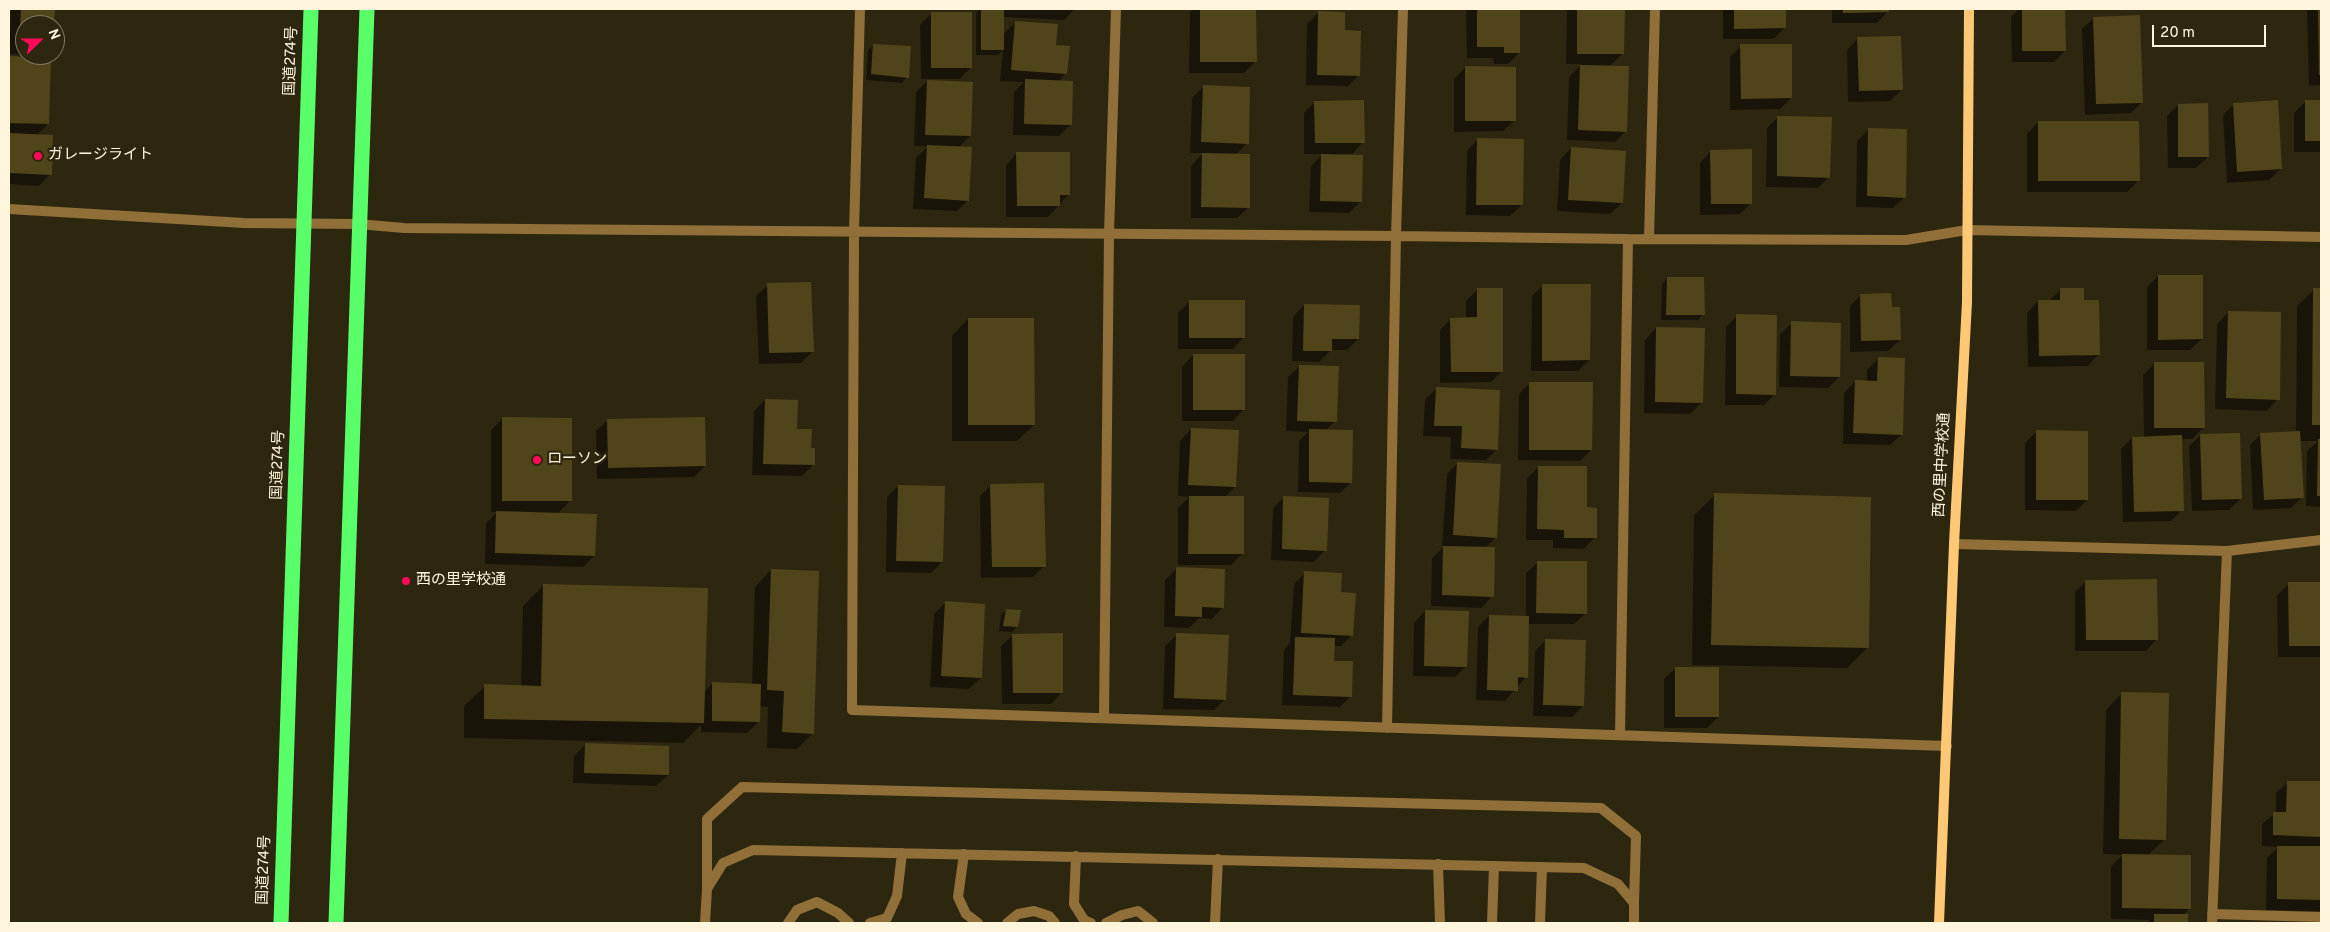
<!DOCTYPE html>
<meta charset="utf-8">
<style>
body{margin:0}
#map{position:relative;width:2330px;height:932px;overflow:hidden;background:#2e2710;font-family:Overpass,sans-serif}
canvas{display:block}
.frame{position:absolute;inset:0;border:10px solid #fff5dd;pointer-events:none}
.north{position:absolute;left:15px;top:15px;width:50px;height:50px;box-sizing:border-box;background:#2e2710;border:1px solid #827962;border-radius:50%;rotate:68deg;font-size:14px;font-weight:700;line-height:20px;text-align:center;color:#fff5dd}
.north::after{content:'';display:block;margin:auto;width:18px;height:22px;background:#ff0957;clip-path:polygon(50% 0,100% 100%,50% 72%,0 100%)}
.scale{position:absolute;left:2152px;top:25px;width:114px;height:22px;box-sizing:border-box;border:2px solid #fff5dd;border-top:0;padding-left:6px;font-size:15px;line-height:18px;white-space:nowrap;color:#fff5dd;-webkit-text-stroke:4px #2e2710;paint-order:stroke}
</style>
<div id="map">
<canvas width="2330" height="932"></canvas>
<div class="frame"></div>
<div class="north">N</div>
<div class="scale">20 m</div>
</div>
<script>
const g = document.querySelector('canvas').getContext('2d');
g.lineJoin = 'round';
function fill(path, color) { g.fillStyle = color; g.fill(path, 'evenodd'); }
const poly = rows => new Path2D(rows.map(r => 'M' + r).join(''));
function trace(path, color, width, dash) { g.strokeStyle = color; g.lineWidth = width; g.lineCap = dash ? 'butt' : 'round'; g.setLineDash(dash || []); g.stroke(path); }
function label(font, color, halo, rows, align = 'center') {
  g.font = font + ' Overpass,"Noto Sans JP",sans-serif'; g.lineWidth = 4.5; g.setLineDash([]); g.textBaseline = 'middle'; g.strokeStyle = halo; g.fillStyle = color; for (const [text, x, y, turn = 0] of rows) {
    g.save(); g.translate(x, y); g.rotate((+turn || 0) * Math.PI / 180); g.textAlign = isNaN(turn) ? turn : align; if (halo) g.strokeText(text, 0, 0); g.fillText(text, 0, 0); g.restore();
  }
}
const shadow = poly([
 [11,9,54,9,53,25,25,25,25,55,41,55,38,58,48,124,36,136,50,174,39,186,9,184,9,58,20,57,20,55,9,54],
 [980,9,1075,9,1064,20,1003,17,1003,34,1016,22,1055,46,1066,73,1058,82,1070,125,1059,136,1013,135,1014,92,1024,82,1000,81,1003,50,998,55,976,55,976,13],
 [1193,9,1255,9,1255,62,1244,73,1189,73,1190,12],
 [1466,9,1518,9,1519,53,1508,64,1494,64,1493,58,1467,58],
 [1567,9,1624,9,1623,53,1609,67,1626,131,1615,142,1567,140,1569,77,1582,64,1566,64],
 [1723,9,1785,9,1785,27,1774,39,1723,39],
 [1832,9,1888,9,1888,11,1877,23,1832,23],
 [2019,9,2064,9,2065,51,2054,62,2012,62,2011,17],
 [2307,9,2321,9,2321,85,2309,86],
 [932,13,971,67,960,79,921,79,920,25],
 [1318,13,1343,32,1359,75,1348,86,1306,85,1307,24],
 [2094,18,2142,102,2131,113,2085,115,2082,29],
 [1858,38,1901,90,1890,101,1848,102,1847,50],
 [874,45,907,77,902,83,866,80,868,50],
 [1741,46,1791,98,1780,109,1730,110,1730,57],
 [1466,67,1515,120,1503,131,1454,132,1454,79],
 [928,80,970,136,958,148,968,200,957,211,913,209,916,158,928,146,914,146,916,92],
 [1204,86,1247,143,1236,155,1249,207,1237,218,1191,218,1191,166,1203,153,1190,153,1192,98],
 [2306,101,2321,101,2321,152,2294,152,2294,113],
 [1315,102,1363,142,1352,154,1342,154,1360,202,1349,213,1309,212,1311,166,1323,154,1304,154,1304,113],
 [2234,104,2281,169,2269,180,2227,183,2223,115],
 [2178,105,2208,157,2196,168,2168,168,2167,116],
 [1778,117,1829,177,1818,188,1766,187,1767,128],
 [2038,122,2138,181,2127,192,2027,192,2027,134],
 [1868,130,1905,197,1893,208,1856,207,1857,141],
 [1478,139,1522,205,1510,216,1466,215,1467,151],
 [1571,148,1622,203,1610,214,1557,211,1560,160],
 [1711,151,1751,203,1740,214,1700,215,1700,163],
 [1017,153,1069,194,1048,217,1006,217,1006,165],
 [2158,276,2202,339,2190,350,2147,350,2147,287],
 [1667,278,1703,314,1698,320,1661,320,1662,284],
 [768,285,813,351,801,363,759,364,756,296],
 [1543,285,1589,360,1578,371,1531,371,1532,296],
 [1477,290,1502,371,1491,382,1440,383,1440,330,1451,319,1466,319,1466,301],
 [2060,290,2083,301,2099,354,2088,366,2028,367,2027,313,2038,301,2049,301],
 [2314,290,2321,290,2321,507,2306,506,2307,451,2318,441,2299,441,2302,497,2291,508,2253,510,2250,445,2261,434,2296,432,2297,306],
 [1861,295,1890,308,1900,340,1888,351,1850,352,1850,306],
 [1189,302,1244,337,1233,349,1178,349,1178,313],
 [1304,305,1358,339,1347,350,1331,350,1319,362,1292,361,1293,317],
 [2228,313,2278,399,2267,411,2215,409,2217,324],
 [1737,316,1775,394,1764,405,1725,405,1726,327],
 [968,319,1034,425,1017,441,952,441,952,336],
 [1792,323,1839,377,1828,388,1779,387,1780,334],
 [1656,328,1702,402,1690,414,1644,413,1645,340],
 [1193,355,1244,409,1233,421,1182,421,1182,367],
 [1878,359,1902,434,1890,445,1843,444,1844,393,1855,381,1867,382,1867,370],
 [2154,364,2203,428,2192,439,2181,439,2182,510,2171,521,2123,522,2121,449,2132,438,2144,438,2143,375],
 [1300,366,1335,421,1326,430,1351,482,1340,493,1298,492,1299,441,1308,432,1286,431,1288,377],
 [1530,383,1591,450,1580,461,1518,460,1519,394],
 [1436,389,1497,449,1486,460,1450,459,1451,437,1423,436,1425,400],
 [765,400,796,430,810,449,813,465,802,476,752,475,754,411],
 [502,419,570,501,557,514,594,556,583,567,485,564,486,523,497,512,491,512,491,430],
 [608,420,705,466,694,477,597,479,596,431],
 [1191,429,1235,487,1225,497,1242,554,1231,565,1178,565,1178,508,1189,497,1178,496,1180,441],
 [2036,432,2087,500,2076,511,2025,510,2025,443],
 [2201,435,2240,499,2229,510,2192,511,2189,446],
 [1458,463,1496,537,1485,548,1492,596,1481,608,1431,606,1432,558,1445,546,1442,546,1447,474],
 [1539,467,1586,508,1595,537,1584,549,1553,548,1553,540,1526,540,1527,478],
 [991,485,1044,566,1033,577,981,578,980,496],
 [898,486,942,562,931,573,886,572,887,497],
 [1715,495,1867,648,1847,668,1692,665,1694,515],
 [1284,497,1325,550,1314,562,1271,560,1273,508],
 [1538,562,1586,613,1574,624,1527,624,1526,677,1505,701,1476,700,1478,627,1489,616,1526,617,1526,573],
 [1176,569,1223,607,1212,619,1199,618,1189,628,1164,627,1165,580],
 [771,570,813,733,797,749,767,748,768,707,759,706,758,722,747,733,701,732,701,725,683,743,464,738,464,706,485,686,521,686,523,606,543,586,704,692,713,683,752,685,755,587],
 [1305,573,1339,593,1352,635,1341,646,1334,646,1333,662,1351,696,1340,707,1282,705,1284,650,1290,643,1294,584],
 [2086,581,2157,639,2146,651,2075,651,2075,592],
 [2321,583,2321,657,2278,657,2277,595,2289,584],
 [945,603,981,678,969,689,930,687,934,614],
 [1006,610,1017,627,1012,632,999,631,1001,615],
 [1425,611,1466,666,1455,677,1413,676,1414,623],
 [1013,635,1062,692,1051,704,1002,704,1001,646],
 [1177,635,1225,699,1214,710,1163,709,1165,646],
 [1546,640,1583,706,1572,717,1533,716,1535,651],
 [1676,668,1718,717,1707,728,1664,728,1664,679],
 [2122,693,2165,839,2148,855,2189,909,2183,915,2186,915,2187,923,2146,923,2150,920,2111,919,2111,866,2123,855,2103,854,2106,710],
 [586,744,668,775,656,786,573,783,574,756],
 [2288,782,2321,783,2321,911,2266,910,2267,858,2278,847,2262,846,2262,824,2276,813,2276,793]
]);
const building = poly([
 [21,9,55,9,54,25,25,25,25,44,19,43],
 [981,9,1004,9,1004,50,981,50],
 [1200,9,1256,9,1257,62,1200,62],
 [1477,9,1520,9,1520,53,1504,53,1504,47,1477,47],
 [1577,9,1625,9,1624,54,1577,54],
 [1734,9,1786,9,1786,28,1734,29],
 [1843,9,1889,9,1889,12,1843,13],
 [2022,9,2065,9,2066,51,2022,51],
 [2318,9,2321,9,2321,75,2319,75],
 [1318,11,1345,12,1345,30,1361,31,1360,76,1317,75],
 [931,12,972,12,972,68,931,68],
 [2140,15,2143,103,2096,104,2093,17],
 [1015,21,1058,24,1056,45,1070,46,1067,74,1011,70],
 [1901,36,1903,90,1859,91,1857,37],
 [873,44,911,46,909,78,871,74],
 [1740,44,1792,44,1792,98,1741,99],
 [10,56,51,58,49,124,9,123],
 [1580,65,1629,66,1627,132,1578,130],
 [1465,66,1516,67,1516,121,1465,121],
 [1025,79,1073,81,1072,125,1024,124],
 [927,80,973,82,971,136,925,135],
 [1203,85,1250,87,1249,144,1201,142],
 [1364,100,1365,143,1315,143,1314,101],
 [2278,100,2282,169,2237,172,2233,103],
 [2305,100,2321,100,2321,141,2305,141],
 [2208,103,2209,157,2178,157,2178,104],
 [1777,116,1832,117,1830,178,1777,176],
 [2038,121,2139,121,2140,181,2038,181],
 [1868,128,1907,129,1906,198,1867,196],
 [9,133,53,135,52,175,9,173],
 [1477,138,1524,139,1523,205,1476,205],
 [927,145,972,147,969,201,924,198],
 [1571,147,1626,151,1623,203,1568,200],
 [1752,149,1752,204,1711,204,1710,150],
 [1016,152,1070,152,1070,195,1060,195,1060,206,1017,206],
 [1202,153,1250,154,1250,208,1201,207],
 [1321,154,1363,155,1362,202,1320,201],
 [2158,275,2203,275,2203,339,2158,340],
 [1667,277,1704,277,1705,315,1666,315],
 [811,282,814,352,769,353,767,283],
 [1542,284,1591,284,1590,360,1542,361],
 [1477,288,1503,288,1503,372,1451,372,1450,318,1477,317],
 [2060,288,2084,288,2084,300,2099,300,2100,355,2039,356,2038,300,2060,300],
 [2313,288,2321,288,2321,425,2312,425],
 [1891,293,1892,307,1900,307,1901,340,1861,341,1860,294],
 [1189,300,1245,300,1245,338,1189,338],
 [1304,304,1360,305,1359,339,1332,339,1332,351,1303,351],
 [2228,311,2281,312,2280,400,2226,398],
 [1736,314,1777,315,1776,395,1736,394],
 [968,318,1034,318,1035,425,968,425],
 [1791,321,1841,323,1840,377,1790,376],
 [1656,327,1705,328,1703,403,1655,402],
 [1193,354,1245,354,1245,410,1193,410],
 [1878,357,1905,358,1903,435,1853,433,1855,380,1877,381],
 [2154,362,2204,362,2205,428,2154,428],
 [1299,365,1339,366,1337,422,1297,421],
 [1529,382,1593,382,1592,450,1529,450],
 [1436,387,1500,390,1498,450,1461,448,1462,426,1434,426],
 [765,399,798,400,797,429,812,429,811,448,815,448,815,465,763,464],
 [502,417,572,418,572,501,502,501],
 [705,417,706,466,608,468,607,419],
 [1191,428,1239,430,1236,487,1188,485],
 [1309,429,1353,430,1352,483,1309,482],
 [2036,430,2088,431,2088,500,2036,500],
 [2300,431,2304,498,2264,500,2260,433],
 [2240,433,2242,499,2202,500,2200,434],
 [2182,435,2184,511,2134,512,2132,437],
 [2318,439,2321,439,2321,496,2317,496],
 [1457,462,1501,464,1497,538,1453,535],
 [1538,466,1587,466,1587,507,1597,508,1597,538,1564,538,1564,530,1537,529],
 [1044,483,1046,567,992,567,990,484],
 [898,485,945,486,943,562,896,561],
 [1714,493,1871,497,1869,648,1711,645],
 [1189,496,1244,496,1244,554,1188,554],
 [1283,496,1329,498,1327,551,1282,549],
 [496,511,597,514,595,556,495,553],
 [1443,546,1495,547,1494,597,1442,595],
 [1537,561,1587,561,1587,614,1536,613],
 [1176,567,1225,569,1224,608,1202,607,1202,617,1175,616],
 [771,569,819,571,814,734,782,732,784,691,767,690],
 [1304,571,1342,573,1341,592,1356,593,1353,636,1301,633],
 [2157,579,2158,640,2086,640,2085,580],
 [2288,582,2321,582,2321,646,2289,646],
 [543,584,708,588,704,723,484,719,484,684,541,686],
 [945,601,985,604,982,678,941,676],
 [1006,609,1021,610,1018,627,1003,626],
 [1425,610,1469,611,1467,667,1424,666],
 [1489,615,1529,616,1528,678,1518,677,1518,691,1487,690],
 [1063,633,1063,693,1013,693,1012,634],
 [1176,633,1229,635,1226,700,1174,698],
 [1295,637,1335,638,1334,661,1353,661,1352,697,1293,695],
 [1545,639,1586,640,1584,706,1543,705],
 [1675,667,1719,667,1719,717,1675,717],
 [712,682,761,684,760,722,712,721],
 [2121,692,2169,693,2166,840,2119,839],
 [585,743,669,746,669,775,584,773],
 [2287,781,2321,781,2321,837,2273,835,2273,812,2286,812],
 [2277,846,2321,846,2321,900,2277,899],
 [2122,854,2191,855,2191,909,2122,908],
 [2154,914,2188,914,2188,923,2154,923]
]);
const lane = poly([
 [964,854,958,897,966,914,978,923],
 [1076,856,1074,904,1084,920,1091,923],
 [1438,864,1440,923],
 [707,889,707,819,742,787,1601,808,1636,836,1634,903],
 [705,923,707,889,723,863,753,850,1584,868,1618,884,1634,903,1634,923],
 [788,923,797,910,817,902,838,913,849,923],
 [870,923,887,918,897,896,902,853],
 [1007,923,1018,914,1034,911,1049,916,1055,923],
 [1106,923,1122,915,1138,911,1153,923],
 [1215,923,1218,859],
 [1492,923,1494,866],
 [1540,923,1542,867]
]);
const street = poly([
 [860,9,854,232,852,710,1947,746],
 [9,209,244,223,358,224,404,228,1396,236,1628,239,1906,240,1967,230,2321,237],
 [1649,239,1655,9],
 [1954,544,2227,551,2321,540],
 [1104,718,1109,234,1116,9],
 [1387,728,1396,236,1403,9],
 [1620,735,1628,239],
 [2212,914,2321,917],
 [2212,923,2227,551]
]);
const secondary = poly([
 [1939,923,1954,544,1967,302,1969,9]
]);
const highway = poly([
 [281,923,311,9],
 [336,923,367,9]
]);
const markers = [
 [38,156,5,"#ff0957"],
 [537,460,5,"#ff0957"],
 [406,581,5,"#ff0957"]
];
const streetNames = [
 ["国道274号",292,61,-88],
 ["国道274号",279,465,-88],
 ["西の里中学校通",1943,465,-87],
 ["国道274号",265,870,-88]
];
const poiNames = [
 ["ガレージライト",48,156],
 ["ローソン",547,460],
 ["西の里学校通",416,581]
];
fill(shadow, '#0007');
fill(building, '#50451a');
trace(lane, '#906f38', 10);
trace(street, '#906f38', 10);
trace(secondary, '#ffc874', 10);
trace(highway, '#58ff69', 15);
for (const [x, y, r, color] of markers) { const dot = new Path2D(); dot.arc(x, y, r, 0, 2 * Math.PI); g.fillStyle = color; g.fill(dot); trace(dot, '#2e2710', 2); }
label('15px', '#fff5dd', '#2e2710', streetNames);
label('15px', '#fff5dd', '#2e2710', poiNames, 'left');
</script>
